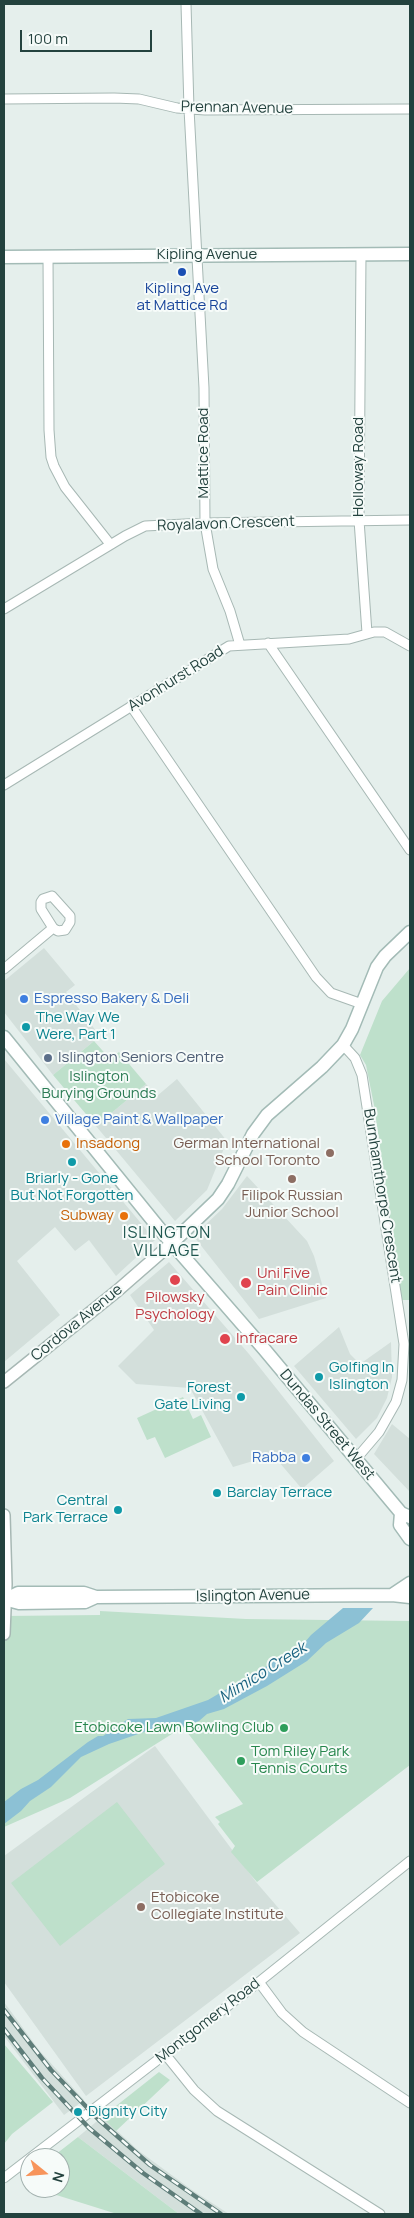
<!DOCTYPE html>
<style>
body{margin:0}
#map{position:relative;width:414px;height:2218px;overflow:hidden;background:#e5efec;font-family:Manrope,sans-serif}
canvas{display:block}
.frame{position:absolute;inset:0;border:5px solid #23423e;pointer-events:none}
.north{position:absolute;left:20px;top:2148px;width:50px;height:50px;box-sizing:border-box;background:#f6fbf9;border:1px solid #a2b1ae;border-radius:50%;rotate:107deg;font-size:14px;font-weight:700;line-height:20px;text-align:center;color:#23423e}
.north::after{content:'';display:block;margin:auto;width:18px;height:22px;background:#f7945b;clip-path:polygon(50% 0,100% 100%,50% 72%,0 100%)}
.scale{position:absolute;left:20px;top:30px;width:132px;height:22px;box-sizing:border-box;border:2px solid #23423e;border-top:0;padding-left:6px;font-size:15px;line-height:18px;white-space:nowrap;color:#23423e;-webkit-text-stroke:4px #f6fbf9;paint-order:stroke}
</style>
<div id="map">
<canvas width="414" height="2218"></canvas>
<div class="frame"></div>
<div class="north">N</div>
<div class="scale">100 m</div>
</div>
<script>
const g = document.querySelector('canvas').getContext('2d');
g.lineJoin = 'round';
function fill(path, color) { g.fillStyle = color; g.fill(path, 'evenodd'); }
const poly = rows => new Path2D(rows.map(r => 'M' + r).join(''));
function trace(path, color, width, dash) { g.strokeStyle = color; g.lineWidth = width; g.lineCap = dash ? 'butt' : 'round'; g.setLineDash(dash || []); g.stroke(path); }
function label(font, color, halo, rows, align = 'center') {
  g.font = font + ' Manrope,sans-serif'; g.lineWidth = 4; g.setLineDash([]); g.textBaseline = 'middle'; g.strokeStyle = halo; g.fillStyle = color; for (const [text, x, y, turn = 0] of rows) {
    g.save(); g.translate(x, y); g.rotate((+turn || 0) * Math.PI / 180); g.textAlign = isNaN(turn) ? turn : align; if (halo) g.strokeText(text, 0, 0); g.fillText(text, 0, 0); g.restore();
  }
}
const built = poly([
 [44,948,75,985,66,992,100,1036,53,1075,4,1012,4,981],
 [4,1059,155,1240,116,1276,89,1240,75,1251,55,1227,17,1261,60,1315,4,1362],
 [177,1079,227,1141,207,1190,175,1221,96,1126,146,1084,157,1096],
 [247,1176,307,1241,314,1256,326,1298,259,1319,195,1238,201,1229,222,1209],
 [169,1262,249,1354,334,1461,302,1489,273,1455,233,1467,190,1388,136,1384,118,1366,154,1330,130,1295],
 [339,1327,350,1354,360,1364,391,1342,392,1377,387,1398,377,1418,356,1439,294,1366],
 [392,1424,410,1439,410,1492,374,1454],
 [155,1746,256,1882,300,1933,86,2096,4,1982,4,1856],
 [4,2002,39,2050,84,2100,64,2115,4,2036],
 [102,2117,139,2151,192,2190,229,2214,179,2214,78,2137]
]);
const green = poly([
 [410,968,410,1300,402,1300,374,1105,366,1065,360,1055,382,1001],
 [94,1041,110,1059,119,1052,146,1084,96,1126,53,1075],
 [183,1397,193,1419,201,1415,211,1437,165,1458,155,1437,147,1440,137,1418],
 [100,1611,246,1619,410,1621,410,1765,257,1882,231,1852,235,1846,218,1824,220,1822,215,1817,243,1804,183,1727,70,1798,4,1827,4,1616,100,1615],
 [117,1802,165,1864,60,1946,11,1883],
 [4,2044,53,2102,12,2134,4,2144],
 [159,2072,170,2080,116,2131,102,2117],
 [78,2137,179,2214,117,2214,34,2188,60,2188,60,2158,51,2158]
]);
const water = poly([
 [343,1608,373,1608,359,1623,326,1643,307,1661,267,1686,224,1709,207,1714,199,1721,168,1732,154,1733,147,1731,109,1744,81,1757,51,1787,30,1801,21,1811,4,1824,4,1802,21,1789,38,1780,88,1742,98,1736,103,1736,128,1719,156,1718,208,1700,254,1673,261,1671,273,1660,287,1656,300,1648,311,1635]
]);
const minor = poly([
 [186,4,189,109,204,388,205,523,213,569,230,611,240,645],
 [4,99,114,98,139,99,177,108,205,110,410,109],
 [361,254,359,520,367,633],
 [48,257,49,430,51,457,54,466,65,487,110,544],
 [4,609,125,536,145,526,205,523,410,520],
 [268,643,410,850],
 [131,706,316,977,331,993,362,1004],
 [4,785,229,646,349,639,374,632,385,632,410,646],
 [52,896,70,916,70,922,65,930,58,931,53,928,41,909,41,902,43,899,52,896],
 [4,969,53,928],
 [343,1045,355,1058,362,1075,404,1344,402,1380,396,1402,379,1432,356,1459],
 [259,1982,282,2013,303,2032,410,2103],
 [165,2054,194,2090,217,2111,380,2214],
 [4,2178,259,1982,410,1861]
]);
const tertiary = poly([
 [4,1382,117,1291,172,1243],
 [4,1515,6,1584,4,1634]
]);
const secondary = poly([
 [4,257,410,254],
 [4,1037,163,1233,264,1349,401,1513,410,1517],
 [172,1243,218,1199,228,1184,253,1134,267,1115,322,1067,343,1045,352,1029,377,967,385,956,410,932],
 [401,1513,400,1525,410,1539],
 [392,1595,410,1583],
 [4,1599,19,1603,85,1602,96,1597],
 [6,1599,18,1593,84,1593,96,1597,392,1595,410,1597]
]);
const rail = poly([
 [4,2010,51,2070,99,2120,150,2165,221,2214],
 [4,2029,42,2078,89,2128,143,2173,201,2214]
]);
const markers = [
 [182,272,5,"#1a4fb4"],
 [24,999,5,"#3f7fe0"],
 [26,1027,5,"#0f9aa8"],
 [48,1058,5,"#5c6f8a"],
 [45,1120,5,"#3f7fe0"],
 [66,1144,5,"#e8710a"],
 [330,1153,5,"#8d6e63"],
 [72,1162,5,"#0f9aa8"],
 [292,1179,5,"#8d6e63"],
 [124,1216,5,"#e8710a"],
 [175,1280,6,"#e0444e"],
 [246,1283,6,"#e0444e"],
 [225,1339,6,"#e0444e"],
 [319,1377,5,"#0f9aa8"],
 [241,1397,5,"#0f9aa8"],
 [306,1458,5,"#3f7fe0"],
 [217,1493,5,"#0f9aa8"],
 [118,1510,5,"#0f9aa8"],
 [284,1728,5,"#2e9e5b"],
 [241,1761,5,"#2e9e5b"],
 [141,1907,5,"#8d6e63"],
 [78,2112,5,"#0f9aa8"]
];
const streetNames = [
 ["Prennan Avenue",237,108,1],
 ["Kipling Avenue",207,255],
 ["Mattice Road",204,453,-90],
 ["Holloway Road",359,467,-90],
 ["Royalavon Crescent",226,524,-2],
 ["Avonhurst Road",176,679,-32],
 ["Burnhamthorpe Crescent",382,1196,81],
 ["Cordova Avenue",77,1323,-39],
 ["Dundas Street West",327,1425,50],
 ["Islington Avenue",253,1596,-1],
 ["Montgomery Road",208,2021,-38]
];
const transitNames = [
 ["Kipling Ave",182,289],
 ["at Mattice Rd",182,306]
];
const shopNames = [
 ["Espresso Bakery & Deli",34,999],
 ["Village Paint & Wallpaper",55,1120],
 ["Rabba",296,1458,"right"]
];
const cultureNames = [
 ["The Way We",36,1018],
 ["Were, Part 1",36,1035],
 ["Briarly - Gone",72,1179,"center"],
 ["But Not Forgotten",72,1196,"center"],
 ["Golfing In",329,1368],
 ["Islington",329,1385],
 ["Forest",231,1388,"right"],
 ["Gate Living",231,1405,"right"],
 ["Barclay Terrace",227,1493],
 ["Central",108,1501,"right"],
 ["Park Terrace",108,1518,"right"],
 ["Dignity City",88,2112]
];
const serviceNames = [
 ["Islington Seniors Centre",58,1058]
];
const parkNames = [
 ["Islington",99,1077],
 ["Burying Grounds",99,1094]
];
const foodNames = [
 ["Insadong",76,1144],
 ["Subway",114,1216,"right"]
];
const educationNames = [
 ["German International",320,1144],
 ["School Toronto",320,1161],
 ["Filipok Russian",292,1196,"center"],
 ["Junior School",292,1213,"center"],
 ["Etobicoke",151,1898,"left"],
 ["Collegiate Institute",151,1915,"left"]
];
const healthNames = [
 ["Uni Five",257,1274],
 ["Pain Clinic",257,1291],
 ["Pilowsky",175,1298,"center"],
 ["Psychology",175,1315,"center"],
 ["Infracare",236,1339]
];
const leisureNames = [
 ["Etobicoke Lawn Bowling Club",274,1728],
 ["Tom Riley Park",251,1752,"left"],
 ["Tennis Courts",251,1769,"left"]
];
const neighbourhoodNames = [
 ["ISLINGTON",167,1234],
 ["VILLAGE",167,1252]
];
const waterNames = [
 ["Mimico Creek",263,1673,-32]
];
fill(built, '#d3dfdb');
fill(green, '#bee0cb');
fill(water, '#8cc1d5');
trace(minor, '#a7b8b4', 11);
trace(tertiary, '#a7b8b4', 14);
trace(secondary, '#a3bbb6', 15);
trace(minor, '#fff', 9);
trace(tertiary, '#fff', 11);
trace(secondary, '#fff', 12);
trace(rail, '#5e7d79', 4.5);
trace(rail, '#f6fbf9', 2.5, [8]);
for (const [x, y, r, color] of markers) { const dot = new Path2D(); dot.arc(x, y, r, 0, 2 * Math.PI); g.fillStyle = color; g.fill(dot); trace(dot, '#f6fbf9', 2); }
label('15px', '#23423e', '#f6fbf9', streetNames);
label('15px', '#164399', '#f6fbf9', transitNames);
label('15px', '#366cbe', '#f6fbf9', shopNames, 'left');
label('15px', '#0d838f', '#f6fbf9', cultureNames, 'left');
label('15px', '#4e5e75', '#f6fbf9', serviceNames, 'left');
label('15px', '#2b7b54', '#f6fbf9', parkNames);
label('15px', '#c56008', '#f6fbf9', foodNames, 'left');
label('15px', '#785e54', '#f6fbf9', educationNames, 'right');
label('15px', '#be3a42', '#f6fbf9', healthNames, 'left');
label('15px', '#27864d', '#f6fbf9', leisureNames, 'right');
g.letterSpacing = '1px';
label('16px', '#1e564f', '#f6fbf9', neighbourhoodNames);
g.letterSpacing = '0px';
label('italic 16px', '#1a6381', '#f6fbf9', waterNames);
</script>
